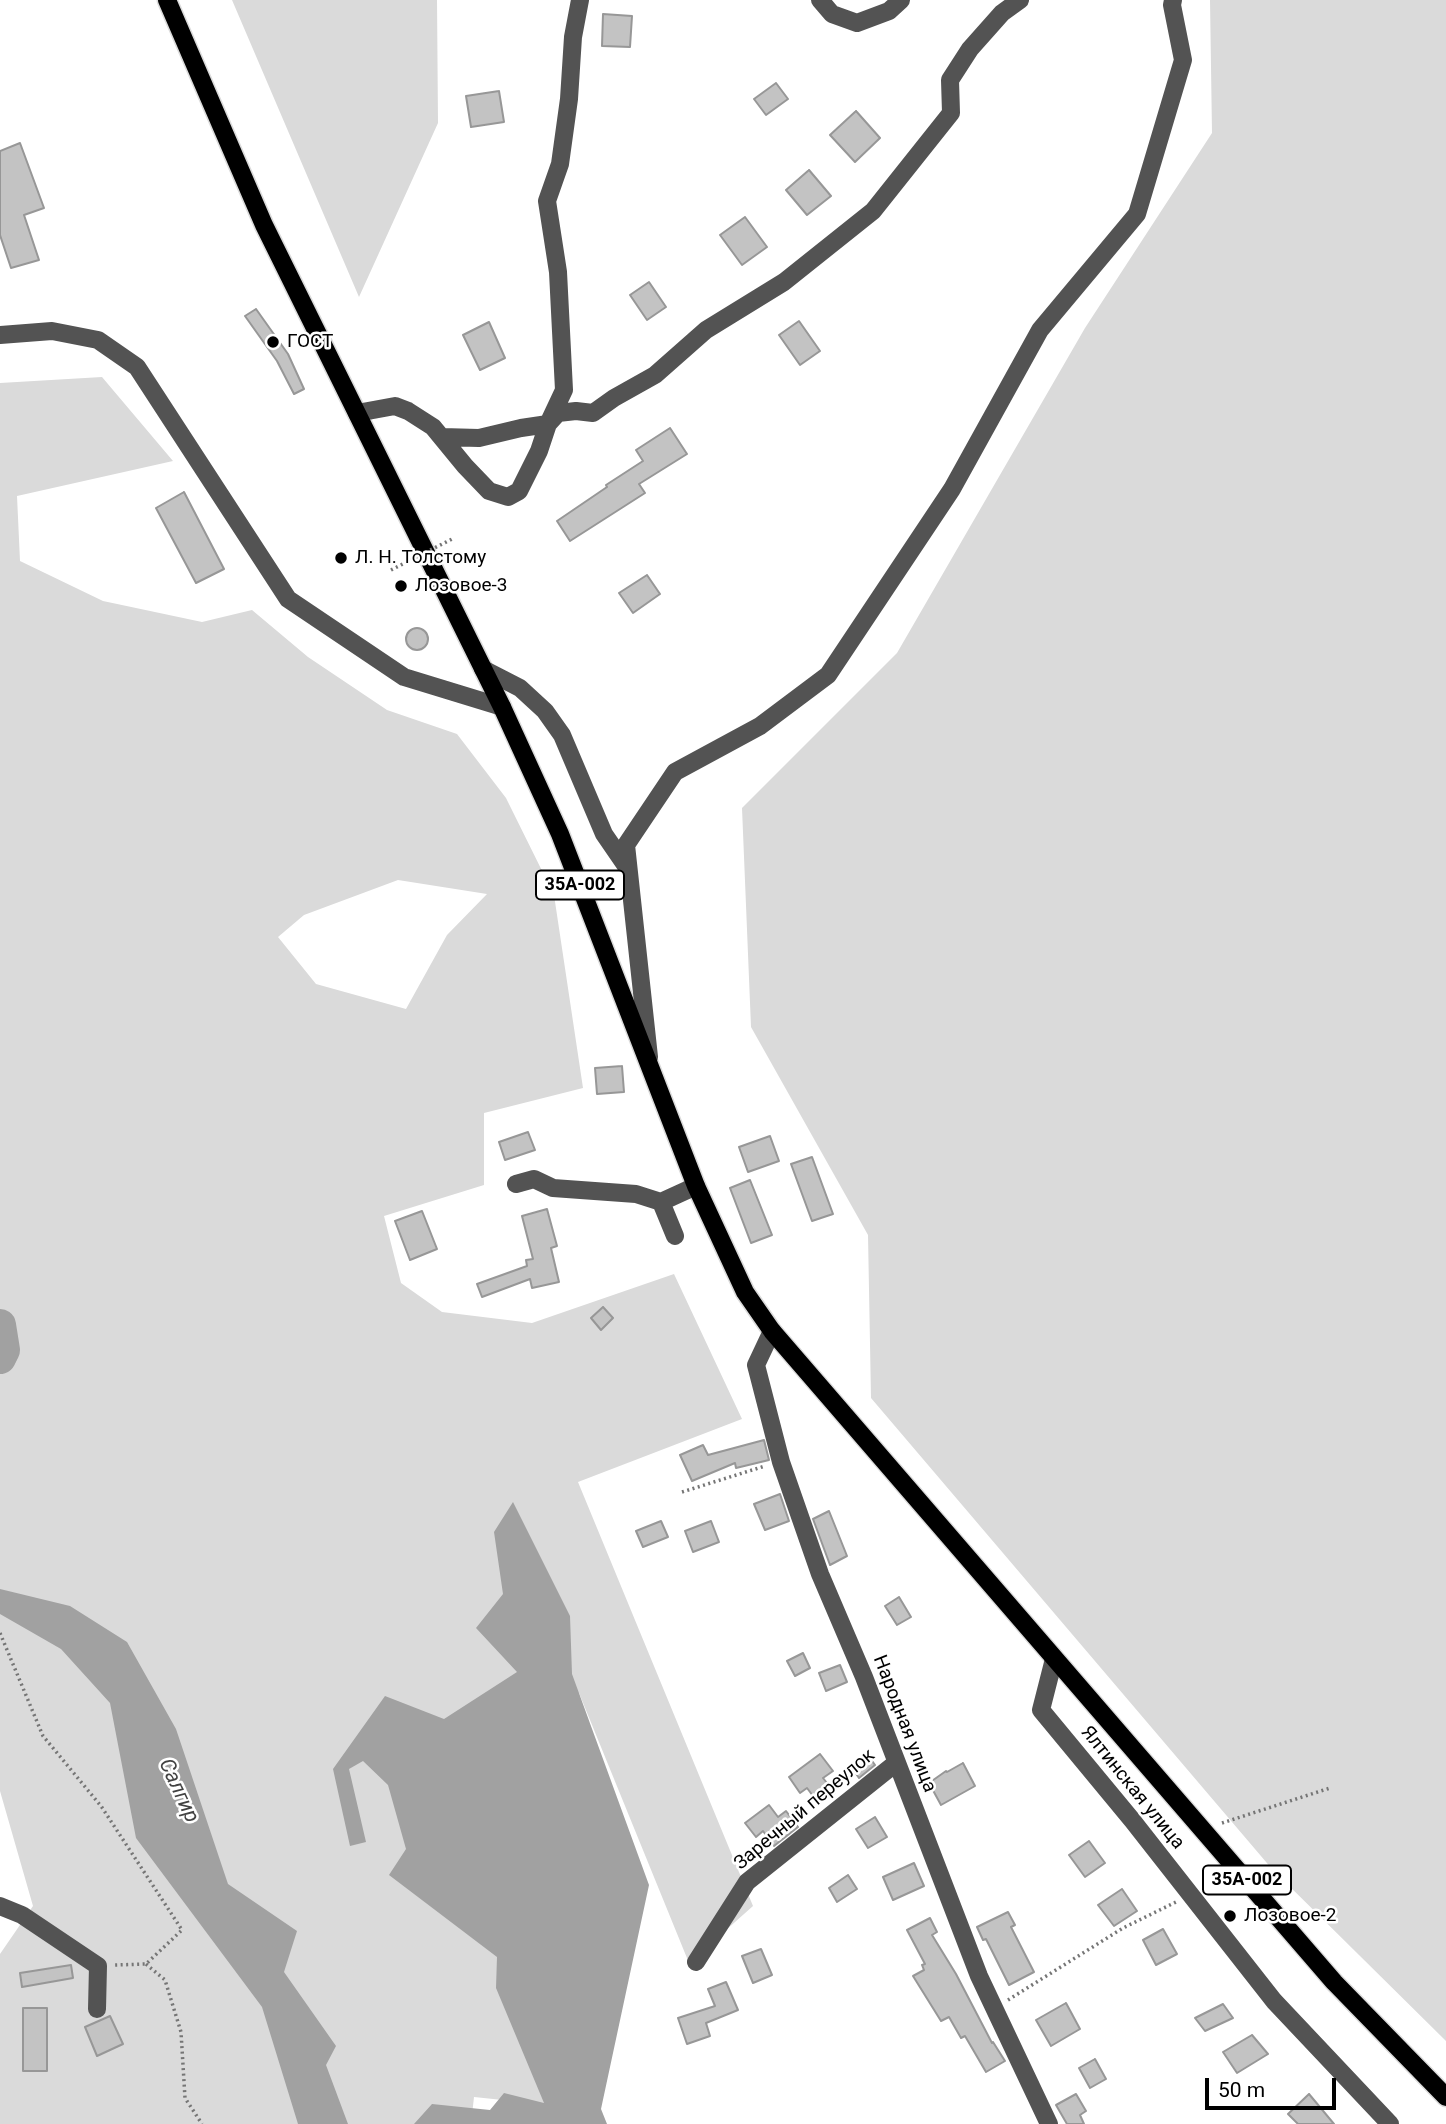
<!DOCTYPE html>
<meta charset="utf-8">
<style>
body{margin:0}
#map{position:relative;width:1446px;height:2124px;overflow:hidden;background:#fff;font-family:Roboto,sans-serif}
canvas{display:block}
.scale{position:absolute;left:1205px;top:2078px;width:131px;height:32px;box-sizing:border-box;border:4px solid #000;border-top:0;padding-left:9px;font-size:21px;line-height:24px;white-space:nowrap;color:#000;-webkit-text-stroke:5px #fff;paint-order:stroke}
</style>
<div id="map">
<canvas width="1446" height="2124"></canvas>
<div class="scale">50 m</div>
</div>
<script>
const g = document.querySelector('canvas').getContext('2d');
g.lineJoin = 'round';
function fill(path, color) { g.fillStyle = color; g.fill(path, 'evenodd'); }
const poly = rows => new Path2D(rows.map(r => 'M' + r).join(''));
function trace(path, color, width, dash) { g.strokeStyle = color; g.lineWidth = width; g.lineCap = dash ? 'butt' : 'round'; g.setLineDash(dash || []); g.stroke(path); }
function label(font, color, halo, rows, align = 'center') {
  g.font = font + ' Roboto,sans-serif'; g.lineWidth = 5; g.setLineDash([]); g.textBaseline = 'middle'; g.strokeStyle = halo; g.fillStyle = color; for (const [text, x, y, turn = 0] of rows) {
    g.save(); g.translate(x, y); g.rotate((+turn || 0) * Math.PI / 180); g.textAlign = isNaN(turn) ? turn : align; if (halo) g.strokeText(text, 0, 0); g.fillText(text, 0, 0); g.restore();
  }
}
const green = poly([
 [232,0,437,0,438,123,359,297],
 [1210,0,1446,0,1446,2041,1272,1869,871,1398,868,1235,751,1027,742,808,897,653,1085,328,1212,133],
 [102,377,173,461,17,496,20,561,103,601,202,622,252,610,308,657,387,710,457,734,506,798,554,895,583,1088,484,1113,484,1185,384,1216,401,1283,442,1312,532,1323,674,1274,742,1419,578,1482,753,1906,689,1963,579,1693,560,2106,474,2097,471,2124,0,2124,0,1954,33,1906,0,1791,0,383],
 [398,880,487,894,447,935,406,1009,316,984,278,937,304,915]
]);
const water = poly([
 [513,1502,570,1616,572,1674,649,1885,601,2109,607,2124,414,2124,432,2104,490,2110,504,2093,544,2103,496,1988,497,1957,389,1875,406,1849,388,1785,363,1761,349,1769,366,1842,350,1846,333,1769,385,1696,444,1719,517,1672,476,1628,503,1594,494,1532],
 [0,1589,70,1606,127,1642,176,1729,228,1884,297,1931,284,1972,336,2046,326,2065,348,2124,298,2124,262,2007,136,1838,110,1703,61,1649,0,1614]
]);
const river = poly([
 [0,1325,4,1350,0,1358]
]);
const building = poly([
 [603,14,632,16,630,47,602,46,603,14],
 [776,83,788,99,766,115,754,99,776,83],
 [499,91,504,122,471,127,466,96,499,91],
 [856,111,880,138,855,162,830,135,856,111],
 [20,143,44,208,24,215,39,260,11,268,0,235,0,151,20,143],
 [809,170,831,196,807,215,786,190,809,170],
 [745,217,767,247,742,265,720,235,745,217],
 [649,282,666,307,647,320,630,295,649,282],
 [256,309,288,354,304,389,294,394,277,361,245,316,256,309],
 [799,321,820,351,800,365,779,335,799,321],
 [489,322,505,358,480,370,463,335,489,322],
 [670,428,687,454,639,484,645,493,570,541,557,521,607,487,606,485,643,461,636,450,670,428],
 [184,492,224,569,196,583,156,508,184,492],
 [647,575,660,594,633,613,619,593,647,575],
 '406 639a11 11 0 1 1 22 0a11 11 0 1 1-22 0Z',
 [622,1066,624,1092,597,1094,595,1068,622,1066],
 [528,1132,535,1150,505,1160,499,1142,528,1132],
 [770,1136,779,1161,748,1172,739,1147,770,1136],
 [812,1157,833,1214,812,1221,791,1164,812,1157],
 [750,1180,772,1235,751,1243,730,1188,750,1180],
 [547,1209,557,1246,551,1248,559,1282,532,1288,530,1279,482,1297,477,1284,527,1266,526,1260,533,1259,522,1216,547,1209],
 [422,1211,437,1249,410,1260,395,1221,422,1211],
 [603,1307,613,1318,601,1330,591,1318,603,1307],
 [764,1440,769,1460,736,1468,735,1463,692,1481,680,1455,703,1445,708,1455,764,1440],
 [780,1494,789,1521,765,1530,754,1504,780,1494],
 [829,1511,847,1556,830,1565,813,1519,829,1511],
 [661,1521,668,1537,643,1547,636,1531,661,1521],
 [711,1521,719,1542,693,1552,685,1531,711,1521],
 [899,1597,911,1617,897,1625,885,1606,899,1597],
 [803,1653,810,1668,795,1676,787,1661,803,1653],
 [840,1665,847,1682,826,1691,819,1673,840,1665],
 [820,1754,833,1771,823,1778,835,1793,819,1804,807,1788,800,1793,789,1777,820,1754],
 [870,1758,875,1765,859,1778,854,1771,870,1758],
 [963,1763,975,1786,941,1805,929,1783,946,1771,947,1772,963,1763],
 [769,1805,778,1817,786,1811,798,1827,774,1846,763,1831,756,1837,745,1823,769,1805],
 [875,1817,887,1837,868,1848,856,1829,875,1817],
 [1089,1841,1105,1863,1085,1877,1069,1855,1089,1841],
 [914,1863,924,1886,893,1900,883,1877,914,1863],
 [848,1875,857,1889,837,1902,829,1888,848,1875],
 [1122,1889,1137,1911,1114,1926,1098,1905,1122,1889],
 [1008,1912,1015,1925,1011,1927,1034,1972,1009,1985,986,1939,983,1940,977,1927,1008,1912],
 [930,1918,937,1932,932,1935,956,1974,992,2043,993,2042,1005,2061,986,2072,965,2036,961,2038,949,2017,941,2021,913,1976,924,1970,922,1965,925,1964,907,1930,930,1918],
 [1163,1929,1177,1954,1156,1965,1143,1940,1163,1929],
 [761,1949,772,1975,753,1983,742,1956,761,1949],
 [71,1965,73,1978,22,1987,20,1973,71,1965],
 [726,1982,738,2010,706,2023,710,2036,687,2044,678,2018,715,2006,708,1989,726,1982],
 [1066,2003,1080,2029,1051,2046,1036,2020,1066,2003],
 [1223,2004,1233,2018,1205,2031,1195,2018,1223,2004],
 [23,2008,47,2008,47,2071,23,2071,23,2008],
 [110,2016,123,2044,97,2056,85,2027,110,2016],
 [1252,2035,1268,2054,1237,2073,1223,2052,1252,2035],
 [1095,2059,1106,2079,1090,2088,1079,2068,1095,2059],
 [1076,2094,1086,2111,1080,2115,1084,2124,1067,2124,1056,2105,1076,2094],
 [1309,2094,1334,2124,1298,2124,1288,2114,1309,2094]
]);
const path = poly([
 [682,1492,765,1466],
 [0,1633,43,1736,101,1806,182,1930,146,1964,115,1965],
 [1222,1823,1330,1788],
 [146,1964,165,1980,181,2032,185,2098,202,2124],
 [1008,2000,1123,1928,1176,1902]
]);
const minor = poly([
 [820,0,832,14,857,23,889,11,901,0],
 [0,335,52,331,98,340,137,367,288,599,404,677,502,707],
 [357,413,395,406,408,411,433,427,465,466,489,491,508,497,519,491,539,451,548,424,558,413,576,411,593,413,614,398,655,375,706,330,784,282,873,211,951,113,950,80,970,49,1002,13,1020,0],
 [442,437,479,438,521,428,548,424,564,390,558,272,547,201,560,164,569,99,573,37,580,0],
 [483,669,520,688,545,711,562,735,604,834,626,866],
 [649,1057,626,845,675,772,760,726,828,675,952,489,1040,330,1137,214,1183,60,1172,5,1173,0],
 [516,1184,534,1179,553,1188,636,1194,661,1202,696,1186],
 [661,1202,675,1236],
 [772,1331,756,1365,781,1462,820,1574,864,1677,979,1976,1049,2124],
 [1054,1659,1041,1710,1132,1820,1274,2001,1390,2124],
 [0,1906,22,1915,98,1966,97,2009],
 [696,1962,747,1882,896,1763]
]);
const major = poly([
 [167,0,264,225,502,707,560,834,696,1186,745,1292,772,1331,1334,1982,1446,2097]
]);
const pathBridge = poly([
 [391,570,454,538]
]);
const markers = [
 [273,342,7,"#000"],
 [341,558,7,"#000"],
 [401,586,7,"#000"],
 [1230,1916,7,"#000"]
];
const shields = [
 [580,885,88],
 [1247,1880,88]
];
const shieldNames = [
 ["35А-002",580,885],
 ["35А-002",1247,1880]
];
const poiNames = [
 ["ГОСТ",287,342],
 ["Л. Н. Толстому",355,558],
 ["Лозовое-3",415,586],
 ["Лозовое-2",1244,1916]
];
const streetNames = [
 ["Народная улица",904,1724,69],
 ["Ялтинская улица",1132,1788,51],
 ["Заречный переулок",805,1810,-40]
];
const waterNames = [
 ["Салгир",178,1791,65]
];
fill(green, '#dadada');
fill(water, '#a1a1a1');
trace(river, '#a1a1a1', 32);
fill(building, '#c3c3c3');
trace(building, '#979797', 2);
trace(major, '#dbdbdb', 21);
trace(path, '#757575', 3.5, [2, 3.5]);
trace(minor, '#535353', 18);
trace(major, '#000', 18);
trace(pathBridge, '#757575', 3.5, [2, 3.5]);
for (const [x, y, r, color] of markers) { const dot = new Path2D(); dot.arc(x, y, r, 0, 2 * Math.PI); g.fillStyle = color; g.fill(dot); trace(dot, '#fff', 2.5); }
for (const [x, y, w] of shields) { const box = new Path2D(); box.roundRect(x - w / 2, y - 14.5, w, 29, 5); g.fillStyle = '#fff'; g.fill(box); trace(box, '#000', 2); }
label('bold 18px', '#000', null, shieldNames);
label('19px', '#000', '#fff', poiNames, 'left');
label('19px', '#000', '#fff', streetNames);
label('italic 21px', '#424242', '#fff', waterNames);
</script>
